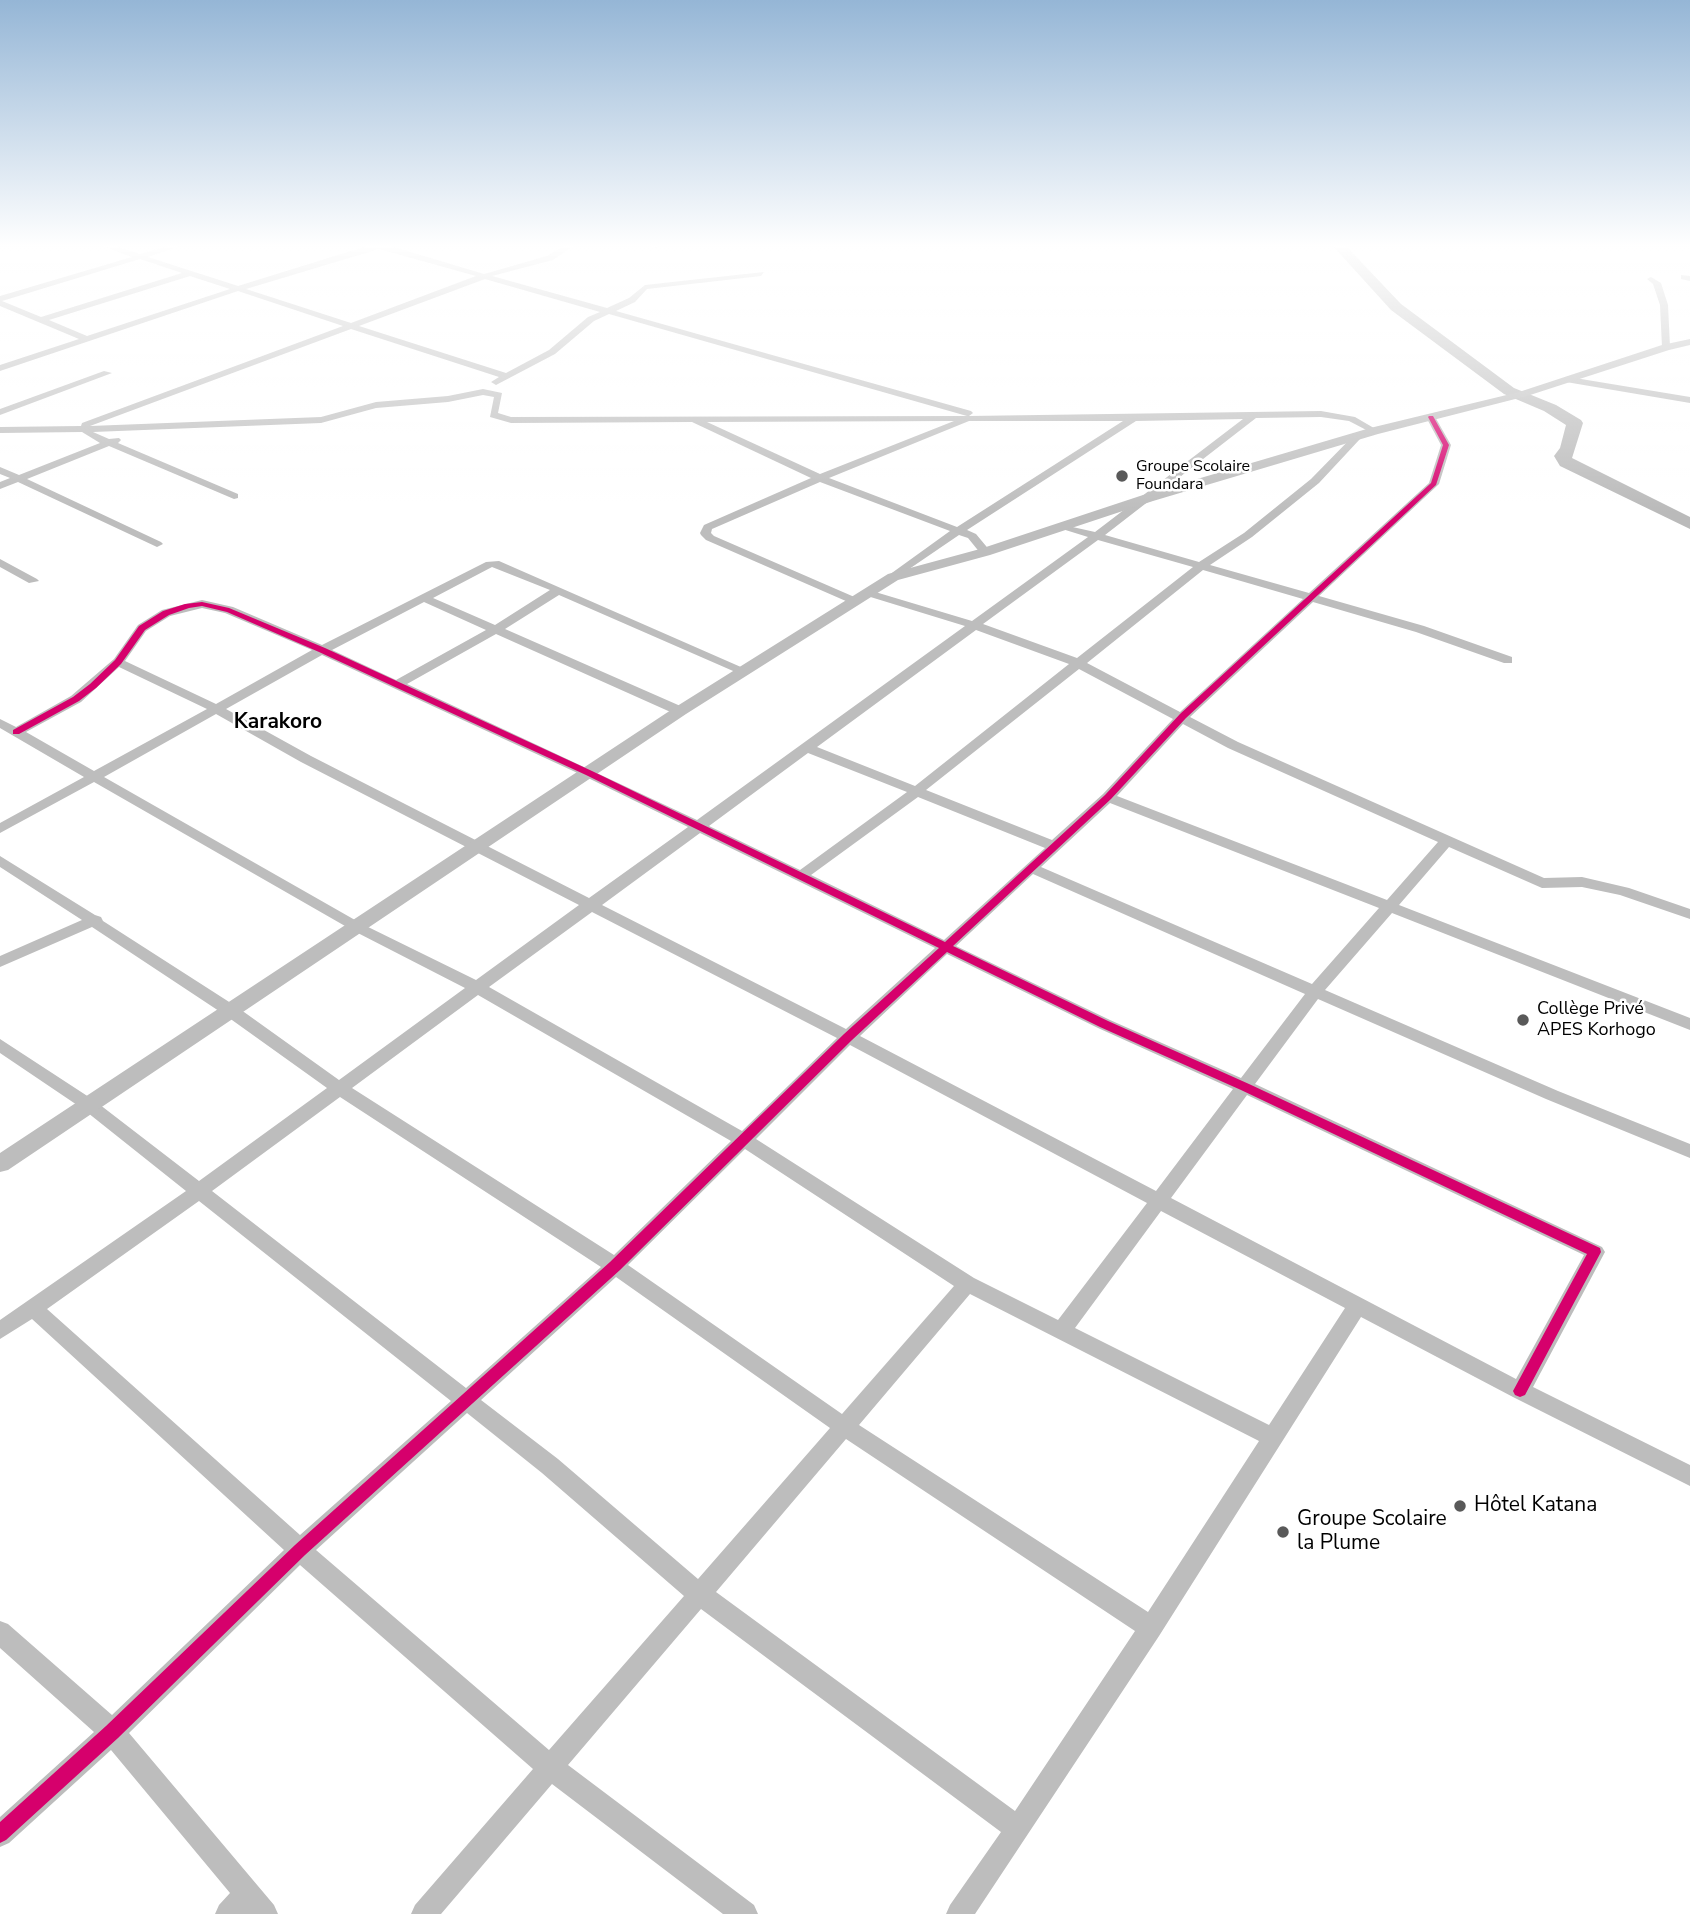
<!DOCTYPE html>
<meta charset="utf-8">
<style>
body{margin:0}
canvas{display:block;background:#fff}
</style>
<canvas width="1690" height="1914"></canvas>
<script>
const g = document.querySelector('canvas').getContext('2d');
g.lineJoin = 'round';
const poly = rows => new Path2D(rows.map(r => 'M' + r).join(''));
function fill(path, color) { g.fillStyle = color; g.fill(path, 'evenodd'); }
function trace(path, color, width, dash) { g.strokeStyle = color; g.lineWidth = width; g.lineCap = dash ? 'butt' : 'round'; g.setLineDash(dash || []); g.stroke(path); }
function label(font, color, halo, rows, align = 'center') {
  g.font = font + ' "Nunito Sans",sans-serif'; g.lineWidth = 5; g.setLineDash([]); g.textBaseline = 'middle'; g.strokeStyle = halo; g.fillStyle = color; for (const [text, x, y, turn = 0] of rows) {
    g.save(); g.translate(x, y); g.rotate((+turn || 0) * Math.PI / 180); g.textAlign = isNaN(turn) ? turn : align; if (halo) g.strokeText(text, 0, 0); g.fillText(text, 0, 0); g.restore();
  }
}
const river = poly([
 [1332,245,1345,245,1401,304,1514,388,1556,405,1581,420,1583,423,1572,458,1690,517,1690,529,1560,466,1554,456,1560,448,1566,425,1544,411,1504,394,1391,310,1332,245]
]);
const minor = poly([
 [100,245,112,245,140,254,171,245,183,245,148,257,238,286,370,245,387,245,484,274,547,256,566,245,575,245,553,260,492,276,607,308,629,298,645,285,764,272,761,276,647,289,635,302,616,311,971,411,973,413,969,416,1321,411,1355,417,1379,431,1374,434,1349,421,1321,417,1256,418,1105,535,1199,562,1244,533,1311,479,1354,435,1360,435,1360,439,1319,483,1252,537,1210,565,1309,593,1429,483,1441,445,1426,417,1434,415,1451,445,1439,484,1319,596,1424,626,1512,657,1512,663,1504,663,1416,632,1313,602,1190,717,1238,742,1544,878,1582,877,1629,888,1690,909,1690,919,1620,895,1582,887,1542,888,1449,847,1399,905,1690,1018,1690,1030,1392,913,1325,990,1558,1091,1690,1144,1690,1158,1546,1099,1318,999,1255,1084,1602,1247,1605,1252,1533,1387,1690,1465,1690,1486,1513,1397,1361,1317,1159,1636,975,1914,946,1914,950,1905,1001,1832,701,1609,568,1765,754,1905,758,1914,723,1914,552,1784,441,1914,411,1914,415,1905,533,1769,300,1565,129,1733,274,1905,278,1914,215,1914,219,1905,230,1893,111,1750,9,1843,0,1847,0,1817,94,1732,0,1648,0,1621,8,1624,112,1715,284,1550,32,1319,0,1339,0,1320,186,1191,83,1109,0,1053,0,1039,95,1101,199,1181,327,1088,225,1015,92,927,0,967,0,956,82,920,0,867,0,856,95,915,101,917,103,921,237,1007,339,1080,465,988,352,930,94,782,0,833,0,823,84,777,0,728,0,719,16,727,71,696,114,659,138,625,162,610,202,600,233,607,322,645,486,562,499,561,750,671,748,674,740,674,559,595,505,629,685,708,685,714,675,714,496,634,407,684,697,820,965,626,864,595,864,591,872,591,972,621,1088,537,1059,528,1059,524,1095,532,1243,419,1136,421,967,530,976,534,991,552,989,554,981,554,968,538,959,535,893,580,887,577,889,575,950,531,820,482,712,529,711,533,714,536,859,599,861,601,855,605,706,540,701,535,700,533,704,525,811,478,692,422,511,423,490,417,494,397,483,395,448,402,376,408,321,423,93,432,109,439,119,438,121,440,118,443,238,494,238,498,234,499,109,446,27,479,161,542,163,544,157,547,18,482,0,489,0,482,10,478,0,474,0,467,19,475,100,443,82,432,0,433,0,427,81,426,82,423,343,326,238,291,0,371,0,365,79,339,0,306,0,296,132,257,100,245],
 [379,249,476,276,351,323,246,289,379,249],
 [140,259,182,273,41,317,2,301,140,259],
 [190,276,230,289,87,336,49,320,190,276],
 [485,279,600,312,588,317,549,350,506,373,359,326,485,279],
 [609,314,967,416,511,417,498,413,502,393,483,389,448,396,376,402,321,417,90,426,351,329,499,377,491,382,496,385,555,354,594,321,609,314],
 [954,421,820,474,707,422,954,421],
 [969,421,1123,421,957,527,829,478,969,421],
 [1098,540,1193,567,1077,658,983,624,1098,540],
 [492,567,550,590,495,625,433,598,492,567],
 [1203,570,1303,599,1180,712,1087,663,1203,570],
 [424,602,486,630,396,680,332,650,424,602],
 [202,608,225,613,312,650,216,704,125,661,146,631,170,616,202,608],
 [976,630,1069,664,915,786,817,747,976,630],
 [322,655,584,776,688,827,589,898,311,756,226,709,322,655],
 [119,667,207,709,94,771,26,732,81,702,119,667],
 [1079,669,1173,719,1103,794,1052,840,926,790,1079,669],
 [216,714,301,762,579,905,476,980,362,924,104,777,216,714],
 [1183,724,1228,748,1438,842,1387,900,1117,796,1183,724],
 [808,753,907,792,800,870,709,826,808,753],
 [918,797,1045,848,944,940,811,875,918,797],
 [1110,803,1379,908,1312,984,1041,867,1110,803],
 [700,833,935,948,846,1029,602,905,700,833],
 [1033,874,1305,994,1241,1078,1110,1020,956,946,1033,874],
 [592,912,837,1038,742,1131,489,987,592,912],
 [947,954,1098,1028,1233,1089,1156,1191,860,1036,947,954],
 [478,995,731,1141,614,1255,352,1088,478,995],
 [850,1045,1147,1203,1058,1320,974,1278,756,1139,850,1045],
 [1247,1095,1584,1255,1516,1379,1171,1198,1247,1095],
 [340,1097,601,1267,466,1388,212,1191,340,1097],
 [745,1149,954,1286,842,1414,628,1265,745,1149],
 [199,1201,451,1401,300,1535,47,1309,199,1201],
 [1161,1211,1345,1308,1269,1425,1075,1328,1161,1211],
 [616,1277,830,1428,698,1579,558,1459,481,1400,616,1277],
 [970,1294,1259,1441,1148,1612,859,1425,970,1294],
 [467,1413,542,1473,684,1596,549,1750,316,1550,467,1413],
 [846,1439,1135,1631,1015,1811,716,1592,846,1439],
 [646,245,659,245,660,246,656,248,646,245],
 [1681,275,1690,276,1690,281,1681,279,1681,275],
 [1651,277,1661,283,1668,305,1670,347,1666,350,1662,347,1660,305,1653,284,1647,279,1651,277],
 [104,371,112,373,0,415,0,409,104,371],
 [1569,377,1690,397,1690,403,1566,382,1566,378,1569,377],
 [0,559,37,579,39,581,29,583,0,567,0,559]
]);
const tertiary = poly([
 [1690,339,1690,345,1669,350,1527,396,1378,434,1153,501,990,555,898,580,686,714,8,1170,0,1172,0,1153,674,708,888,574,980,549,1143,495,1370,428,1519,392,1662,345,1690,339]
]);
const cycleway = poly([
 [1429,416,1433,416,1449,445,1436,485,1186,718,1111,799,953,946,1108,1021,1249,1084,1600,1248,1601,1252,1525,1395,1520,1397,1515,1395,1513,1391,1587,1254,1241,1090,1100,1027,947,952,852,1040,620,1270,305,1555,118,1738,6,1840,0,1843,0,1822,106,1726,295,1545,610,1262,844,1034,939,948,586,775,319,652,227,612,202,606,189,608,169,615,145,630,121,664,96,688,79,701,19,734,13,734,13,730,73,697,90,684,115,660,139,626,163,611,185,604,202,602,229,608,325,648,592,771,945,942,1105,795,1180,714,1431,483,1443,445,1428,417,1429,416]
]);
const markers = [
 [1122,476,7,"#595959"],
 [1523,1020,7,"#595959"],
 [1460,1506,7,"#595959"],
 [1283,1532,7,"#595959"]
];
const farPoinames = [
 ["Groupe Scolaire",1136,467],
 ["Foundara",1136,485]
];
const poiNames = [
 ["Collège Privé",1537,1010],
 ["APES Korhogo",1537,1031]
];
const quarterNames = [
 ["Karakoro",278,723]
];
const nearPoinames = [
 ["Hôtel Katana",1474,1506],
 ["Groupe Scolaire",1297,1520],
 ["la Plume",1297,1544]
];
fill(river, '#bababa');
fill(minor, '#bdbdbd');
fill(tertiary, '#bdbdbd');
fill(cycleway, '#d6006c');
const sky = g.createLinearGradient(0, 0, 0, 513);
sky.addColorStop(0, '#95b6d6');
sky.addColorStop(0.48, '#fff');
sky.addColorStop(1, '#ffffff00');
g.fillStyle = sky;
g.fillRect(0, 0, 1690, 513);
for (const [x, y, r, color] of markers) { const dot = new Path2D(); dot.arc(x, y, r, 0, 2 * Math.PI); g.fillStyle = color; g.fill(dot); trace(dot, '#fff', 2.5); }
label('16px', '#000', '#fff', farPoinames, 'left');
label('18px', '#000', '#fff', poiNames, 'left');
label('bold 21px', '#000', '#fff', quarterNames);
label('21px', '#000', '#fff', nearPoinames, 'left');
</script>
